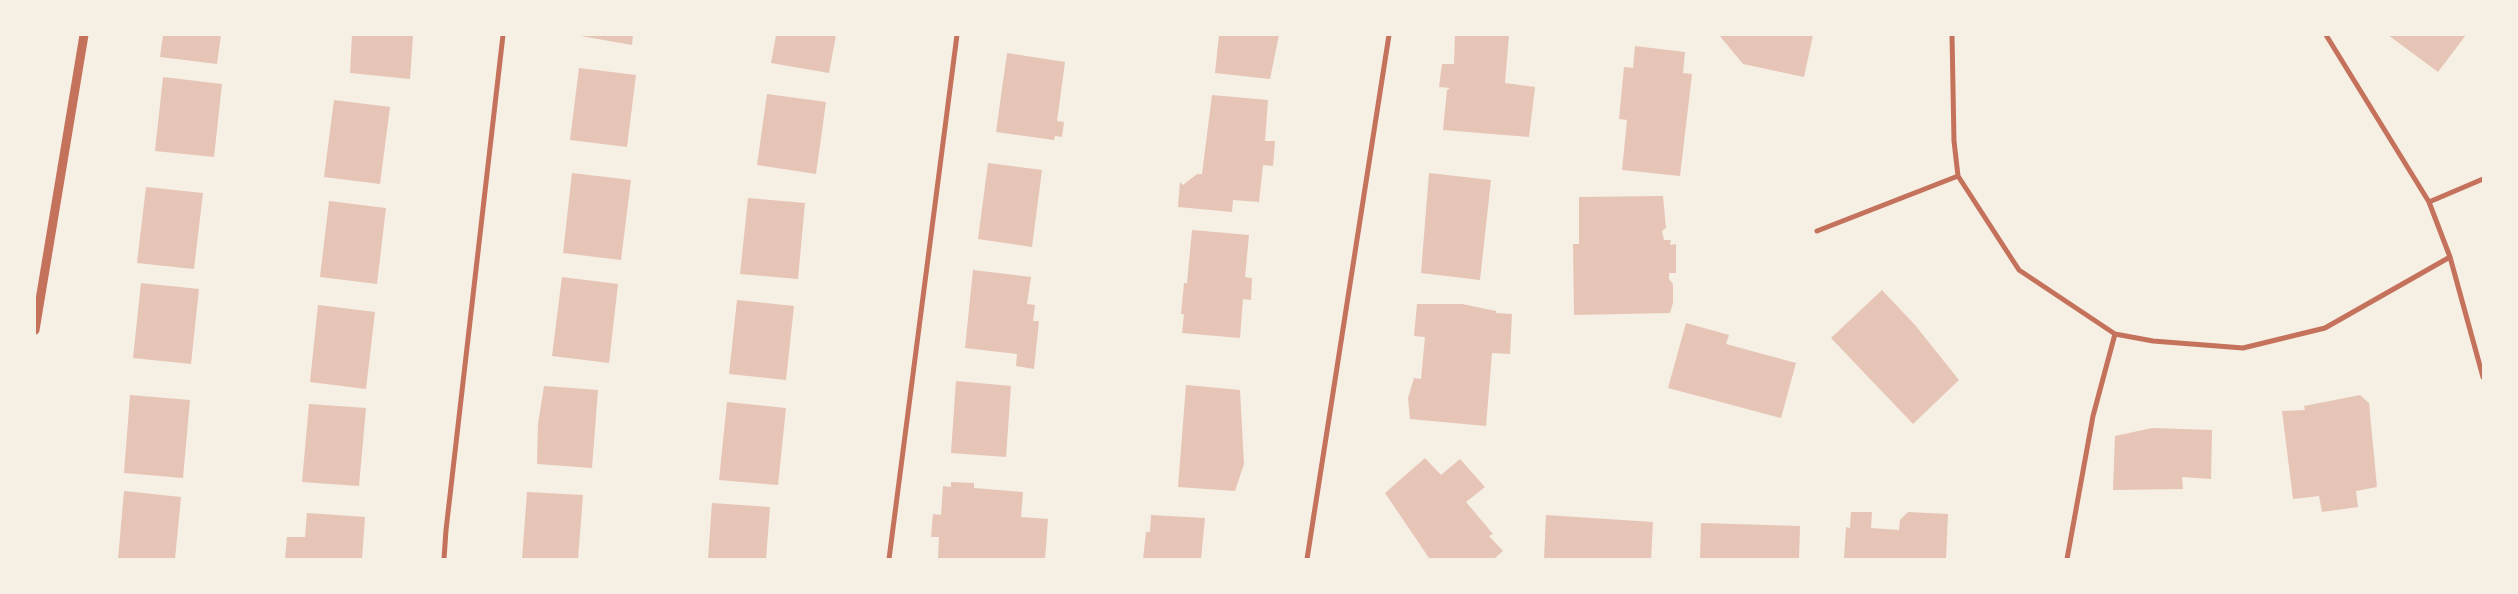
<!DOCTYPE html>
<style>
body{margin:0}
#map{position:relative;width:2518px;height:594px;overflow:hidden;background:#f6efe4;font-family:"Source Sans 3",sans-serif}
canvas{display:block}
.frame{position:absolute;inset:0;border:36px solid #f6efe4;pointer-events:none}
</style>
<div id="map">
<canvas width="2518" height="594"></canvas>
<div class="frame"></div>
</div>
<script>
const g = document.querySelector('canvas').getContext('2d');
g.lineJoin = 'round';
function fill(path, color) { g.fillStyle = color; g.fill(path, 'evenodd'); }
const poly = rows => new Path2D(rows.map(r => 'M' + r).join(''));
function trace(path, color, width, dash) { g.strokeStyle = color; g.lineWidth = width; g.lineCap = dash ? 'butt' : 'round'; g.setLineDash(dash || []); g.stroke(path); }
const building = poly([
 [163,35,221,35,217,64,160,57],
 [352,35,413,35,410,79,350,73],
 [575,35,633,35,632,45],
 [776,35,836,35,829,73,771,63],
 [1219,35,1279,35,1270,79,1215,73],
 [1455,35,1509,35,1505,83,1535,87,1529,137,1443,130,1447,90,1450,88,1439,87,1442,64,1454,64],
 [1719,35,1813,35,1804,77,1743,64],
 [2388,35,2466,35,2438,72],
 [1635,46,1685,52,1683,73,1692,74,1680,176,1622,170,1627,120,1619,119,1624,67,1633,68],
 [1007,53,1065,62,1057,121,1064,122,1062,137,1055,136,1054,140,996,132],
 [579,68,636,75,627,147,570,140],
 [163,77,222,84,214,157,155,151],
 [767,94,826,102,816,174,757,165],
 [1212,95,1268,100,1265,141,1275,141,1273,166,1263,165,1259,202,1233,200,1232,212,1178,207,1180,182,1183,185,1197,174,1202,174],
 [334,100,390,107,380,184,324,177],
 [988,163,1042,170,1032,247,978,239],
 [572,173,631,180,621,260,563,253],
 [1429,173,1491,180,1480,280,1421,273],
 [146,187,203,193,194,269,137,263],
 [1663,196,1666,228,1662,231,1664,240,1671,240,1670,245,1676,244,1676,273,1669,273,1669,279,1673,284,1673,303,1670,313,1574,315,1573,244,1579,244,1579,197],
 [748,198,805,203,798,279,740,274],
 [329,201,386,208,377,284,320,277],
 [1192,230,1249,235,1245,277,1252,278,1251,300,1243,299,1240,338,1182,333,1184,314,1181,314,1184,283,1187,283],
 [973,270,1031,277,1027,304,1035,305,1033,321,1039,321,1034,369,1016,366,1017,354,965,348],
 [562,277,618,284,609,363,552,356],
 [141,283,199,289,191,364,133,358],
 [1882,290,1915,325,1959,380,1913,424,1831,338],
 [737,300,794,306,786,380,729,374],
 [1417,304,1462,304,1496,311,1496,313,1512,314,1510,354,1492,353,1486,426,1410,419,1408,398,1414,378,1421,379,1425,337,1414,336],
 [318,305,375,312,366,389,310,382],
 [1686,323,1729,335,1726,344,1796,363,1781,418,1668,388],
 [956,381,1011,386,1006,457,951,453],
 [1186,385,1240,390,1244,464,1235,491,1178,487],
 [544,386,598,390,592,468,537,464,538,424],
 [130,395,190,400,183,478,124,473],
 [2360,395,2369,403,2377,487,2356,491,2358,507,2322,512,2319,496,2293,499,2282,411,2305,410,2304,406],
 [727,402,786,408,778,485,719,480],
 [309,404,366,408,359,486,302,482],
 [2152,428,2212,430,2211,479,2182,477,2183,489,2113,490,2115,436],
 [1425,458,1441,475,1460,459,1485,487,1466,502,1493,534,1489,536,1503,551,1494,559,1429,558,1385,493],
 [951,482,974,483,974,488,1023,492,1021,517,1048,519,1045,559,938,559,939,537,931,537,933,514,941,515,943,486,951,487],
 [124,491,181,497,175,559,118,559],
 [527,492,583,495,578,559,522,559],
 [712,503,770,507,766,559,708,559],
 [1851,512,1872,512,1871,528,1899,530,1900,520,1908,512,1948,514,1946,559,1844,559,1846,527,1850,528],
 [307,513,365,517,362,559,285,559,287,537,305,537],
 [1151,515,1205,518,1201,559,1143,559,1146,532,1150,532],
 [1546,515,1653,522,1651,559,1544,559],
 [1701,523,1800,526,1799,559,1700,559]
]);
const minor = poly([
 [1952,35,1954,141,1958,176,2019,270,2115,334,2153,341,2243,348,2325,328,2450,257],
 [2326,35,2429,202,2450,257,2483,377],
 [2429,202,2483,179],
 [1817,231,1958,176],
 [444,559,446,530,503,35],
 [889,559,957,35],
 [1307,559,1389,35],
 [2067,559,2093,416,2115,334]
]);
const tertiary = poly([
 [35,330,84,35]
]);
fill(building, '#e6c5b7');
trace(minor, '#c5725c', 5);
trace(tertiary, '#c5725c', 9);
</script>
